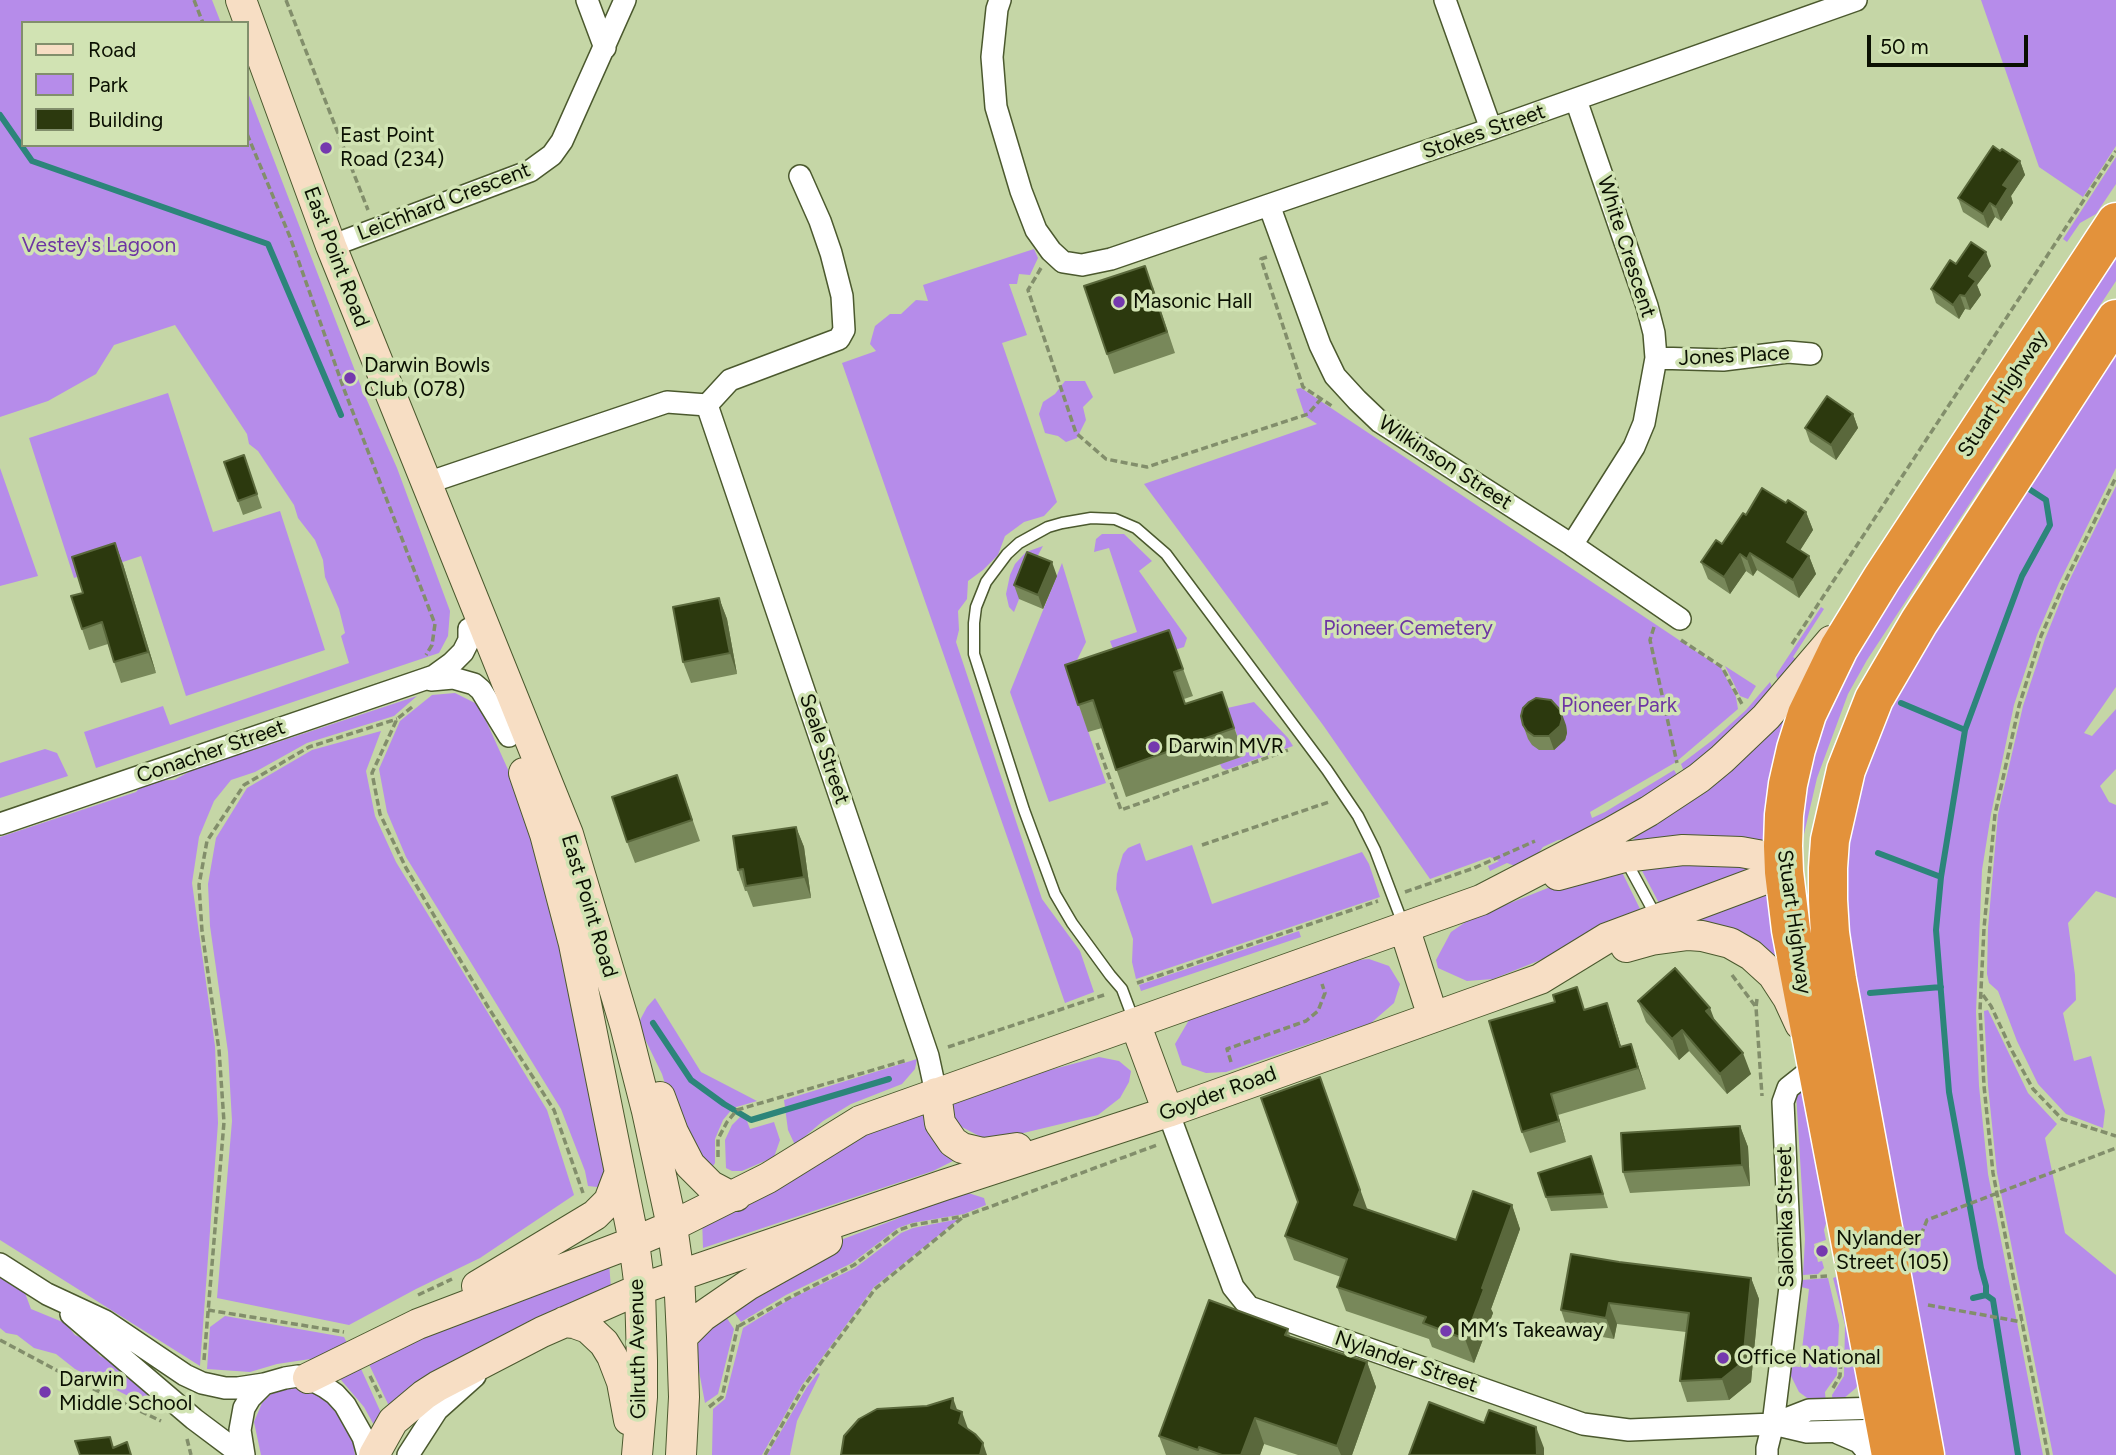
<!DOCTYPE html>
<meta charset="utf-8">
<style>
body{margin:0}
#map{position:relative;width:2116px;height:1455px;overflow:hidden;background:#c5d6a6;font-family:Figtree,sans-serif}
canvas{display:block}
.legend{position:absolute;left:21px;top:21px;width:228px;height:126px;box-sizing:border-box;background:#d1e3b3;border:2px solid #828f6c;margin:0;padding:9px 12px;list-style:none;font-size:21px;color:#0b1002}
.legend li{display:flex;align-items:center;gap:14px;height:35px}
.legend b{width:35px;border:2px solid #828f6c}
.scale{position:absolute;left:1867px;top:35px;width:161px;height:32px;box-sizing:border-box;border:4px solid #0b1002;border-top:0;padding-left:9px;font-size:21px;line-height:24px;white-space:nowrap;color:#0b1002;-webkit-text-stroke:5px #d1e3b3;paint-order:stroke}
</style>
<div id="map">
<canvas width="2116" height="1455"></canvas>
<ul class="legend">
<li><b style="height:9px;background:#f7dec4"></b>Road</li>
<li><b style="height:19px;background:#b68cea"></b>Park</li>
<li><b style="height:19px;background:#2c390e"></b>Building</li>
</ul>
<div class="scale">50 m</div>
</div>
<script>
const g = document.querySelector('canvas').getContext('2d');
g.lineJoin = 'round';
function fill(path, color) { g.fillStyle = color; g.fill(path, 'evenodd'); }
const poly = rows => new Path2D(rows.map(r => 'M' + r).join(''));
function trace(path, color, width, dash) { g.strokeStyle = color; g.lineWidth = width; g.lineCap = dash ? 'butt' : 'round'; g.setLineDash(dash || []); g.stroke(path); }
function label(font, color, halo, rows, align = 'center') {
  g.font = font + ' Figtree,sans-serif'; g.lineWidth = 7; g.setLineDash([]); g.textBaseline = 'middle'; g.strokeStyle = halo; g.fillStyle = color; for (const [text, x, y, turn = 0] of rows) {
    g.save(); g.translate(x, y); g.rotate((+turn || 0) * Math.PI / 180); g.textAlign = isNaN(turn) ? turn : align; if (halo) g.strokeText(text, 0, 0); g.fillText(text, 0, 0); g.restore();
  }
}
const green = poly([
 [0,0,212,0,221,23,23,23,23,145,247,145,247,90,362,389,397,468,450,611,448,636,439,653,96,768,84,732,163,706,170,725,349,663,341,636,345,633,339,609,325,577,323,560,315,540,298,518,294,505,258,451,249,444,247,434,175,325,114,345,96,374,48,401,0,417],
 [1981,0,2116,0,2116,146,2083,197,2039,167],
 [2116,157,2116,184,2096,214,2080,223,2067,242,2063,239],
 [1034,249,1038,258,1030,275,1019,274,1017,284,1009,284,1027,335,1002,343,1057,502,1044,516,1024,522,1005,536,998,555,983,570,968,581,967,599,958,611,959,630,956,642,1042,899,1080,951,1094,992,1065,1003,842,363,876,351,870,344,875,326,890,314,901,314,916,300,928,301,923,285],
 [2116,250,2116,281,1867,660,1848,694,1817,778,1804,834,1801,837,1798,809,1834,685],
 [2116,346,2116,468,2059,583,2037,635,2014,705,1991,814,1982,870,1976,1012,1979,1086,1988,1174,2043,1455,1939,1455,1843,935,1852,787,1901,675],
 [1065,381,1085,381,1093,397,1083,407,1086,420,1077,438,1066,442,1058,436,1045,433,1039,414,1043,402,1055,394],
 [1301,388,1721,668,1736,697,1738,709,1676,762,1590,812,1592,818,1605,812,1674,770,1679,778,1594,824,1594,827,1568,839,1558,840,1543,847,1537,855,1520,868,1507,863,1490,871,1488,866,1499,861,1490,857,1430,879,1323,725,1144,484,1317,424,1305,416,1296,389],
 [168,393,213,532,280,511,325,650,186,696,141,556,74,578,29,438],
 [0,468,38,576,0,586],
 [2116,486,2116,687,2084,733,2092,736,2116,709,2116,769,2100,786,2109,802,2116,805,2116,898,2096,891,2068,923,2075,975,2076,1000,2063,1013,2074,1061,2091,1056,2105,1111,2103,1128,2066,1114,2038,1084,2017,1041,1998,991,1989,983,1987,974,1988,928,1998,814,2023,706,2045,639,2066,587],
 [1102,534,1124,534,1152,561,1139,571,1187,638,1184,647,1161,654,1116,657,1110,641,1137,632,1109,548,1094,552,1096,539],
 [1043,546,1032,566,1014,612,1009,607,1006,594,1010,575,1015,564,1026,552],
 [1062,563,1086,642,1069,676,1106,783,1049,802,1010,692],
 [1821,607,1824,609,1793,657,1802,663,1780,688,1776,675],
 [1725,666,1756,686,1748,699,1740,696],
 [1770,682,1775,694,1685,774,1681,764,1714,739,1746,710],
 [455,693,479,705,510,774,560,919,609,1194,597,1187,588,1186,585,1171,561,1109,406,857,387,812,379,769,400,721,432,695],
 [417,696,394,716,307,743,255,772,231,780,214,801,199,837,192,883,215,1046,218,1123,200,1366,0,1240,0,837,136,792,146,781,174,780,205,763,251,751],
 [1799,700,1768,846,1630,844,1638,833],
 [1254,702,1288,738,1293,746,1226,770,1222,768,1220,764,1244,756,1232,720,1205,713],
 [381,731,366,771,375,816,396,862,547,1110,574,1195,480,1258,416,1289,349,1325,217,1298,232,1121,228,1052,210,926,208,884,216,838,247,788,312,750],
 [45,749,57,753,68,776,0,798,0,763],
 [1140,843,1146,861,1192,845,1212,904,1362,852,1369,864,1380,897,1136,979,1132,962,1133,939,1116,889,1117,874,1123,854,1128,848],
 [1645,863,1768,866,1660,905,1640,867],
 [1619,866,1640,909,1638,915,1558,953,1493,979,1467,981,1438,968,1436,960,1451,932,1470,919,1573,878],
 [1769,890,1776,956,1743,936,1675,921],
 [1299,931,1301,937,1141,991,1139,985],
 [1369,959,1389,966,1400,984,1394,1003,1371,1023,1226,1072,1206,1073,1182,1065,1175,1044,1189,1020,1208,1008,1346,961],
 [655,998,701,1072,757,1101,733,1108,723,1120,715,1139,715,1163,713,1166,704,1160,675,1116,662,1074,642,1033,640,1020,647,1007],
 [1988,1010,2028,1093,2057,1124,2045,1138,2065,1233,2116,1275,2116,1455,2053,1455,1997,1173,1988,1086,1984,1011],
 [1099,1057,1119,1061,1131,1071,1129,1082,1120,1098,1098,1115,1011,1136,983,1138,960,1126,949,1109,956,1095],
 [917,1059,915,1069,902,1084,851,1104,823,1121,795,1145,788,1130,784,1100],
 [1803,1087,1829,1213,1824,1230,1826,1240,1814,1244,1818,1262,1822,1261,1824,1268,1818,1274,1803,1275,1805,1239,1796,1093],
 [923,1105,959,1158,933,1171,703,1248,702,1218],
 [744,1113,750,1129,774,1122,780,1140,774,1157,742,1171,732,1171,726,1168,725,1140,732,1125],
 [962,1191,984,1198,986,1205,964,1214,912,1223,898,1228,852,1263,786,1295,741,1322,727,1302,827,1245,894,1220],
 [959,1219,874,1287,802,1385,762,1455,712,1455,713,1409,725,1399,743,1328,790,1299,855,1268,901,1233,913,1228],
 [609,1263,611,1288,389,1406,365,1356,498,1300],
 [0,1275,11,1285,25,1293,31,1309,65,1323,75,1335,87,1340,100,1356,112,1361,169,1404,159,1409,138,1401,75,1369,56,1354,34,1348,17,1335,6,1333,0,1328],
 [1836,1277,1840,1293,1850,1310,1861,1376,1856,1388,1843,1399,1833,1404,1832,1395,1844,1376,1845,1325,1833,1278],
 [1828,1278,1839,1325,1837,1375,1825,1392,1826,1404,1814,1403,1799,1392,1790,1374,1790,1366,1800,1367,1809,1289,1801,1287,1802,1280],
 [721,1309,734,1329,718,1394,705,1403,695,1350,701,1326],
 [225,1316,344,1337,348,1345,317,1358,277,1364,250,1372,207,1369,210,1327],
 [357,1360,382,1415,375,1427,364,1407,336,1374],
 [818,1373,820,1374,797,1421,790,1455,767,1455,807,1387],
 [288,1386,307,1388,328,1403,342,1420,353,1442,355,1455,261,1455,254,1422,262,1403,272,1393]
]);
const stream = poly([
 [0,115,32,161,268,244,341,415],
 [1901,703,1965,730],
 [1878,853,1941,877],
 [1870,993,1941,987],
 [653,1023,691,1080,724,1104,751,1120,889,1079],
 [1986,1295,1993,1300,2018,1455],
 [1973,1298,1986,1295,1986,1286,1981,1268,1949,1092,1936,930,1941,877,1965,730,2022,576,2050,525,2046,500,2029,489]
]);
const path = poly([
 [194,0,203,23],
 [286,0,368,210],
 [247,134,290,237,345,392,435,624,432,645,426,655],
 [1267,257,1261,259,1303,387,1332,406],
 [1041,268,1028,290,1076,433,1106,459,1147,467,1308,414,1321,399],
 [1654,627,1650,640,1677,763],
 [1681,640,1722,667,1743,706],
 [1792,644,2116,151],
 [412,707,397,719,372,773,380,814,406,868,488,1007,554,1110,583,1193],
 [1097,743,1121,810,1291,749],
 [1202,845,1329,802],
 [1405,892,1474,868,1535,841],
 [1732,975,1756,1007],
 [1137,983,1378,901],
 [1983,995,1991,1006,2011,1049,2033,1089,2062,1119,2116,1136],
 [1757,999,1756,1007,1762,1096],
 [948,1047,1107,994],
 [1231,1062,1227,1049,1306,1021,1318,1011,1325,993,1322,984],
 [718,1157,718,1139,727,1122,737,1110,907,1060],
 [1917,1245,1927,1220,2116,1148],
 [1810,1277,1827,1276],
 [418,1295,452,1279],
 [1928,1305,2022,1322],
 [208,1310,344,1332],
 [739,1326,789,1298,854,1265,899,1230,913,1225,965,1216,1157,1145],
 [0,1340,73,1379,161,1421],
 [204,1360,224,1122,219,1050,202,931,199,885,207,841,244,785,309,747,397,719],
 [370,1376,381,1398],
 [1833,1388,1840,1376,1841,1359],
 [709,1407,722,1397,738,1325],
 [187,1439,191,1455],
 [765,1455,804,1386,875,1289,963,1217],
 [2048,1455,1993,1173,1984,1086,1980,1010,1984,928,1995,814,2019,706,2041,636,2063,586,2116,477]
]);
const lane = poly([
 [1625,859,1656,916],
 [1134,1021,1122,989,1110,975,1072,923,1055,894,1024,810,974,654,974,623,976,607,986,582,1007,554,1019,543,1048,527,1062,523,1091,518,1115,519,1136,528,1166,554,1327,770,1358,816,1375,850,1403,924]
]);
const street = poly([
 [587,0,605,48],
 [1000,0,997,9,992,57,996,107,1021,191,1036,230,1051,251,1063,262,1082,265,1111,259,1491,129,1856,0],
 [1445,0,1491,129],
 [1269,205,1320,345,1335,376,1357,400,1380,422,1572,545,1680,619],
 [331,246,530,171,552,155,562,141,625,0],
 [1656,358,1723,360,1788,352,1811,354],
 [707,405,928,1056,936,1093],
 [427,483,667,402,707,405,730,380,839,339,844,330,842,296,831,253,820,221,800,176],
 [1572,545,1634,447,1644,423,1656,358,1654,333,1647,306,1576,100],
 [431,680,453,678,474,684,481,690,509,736],
 [0,824,434,676,452,663,463,652,469,640,469,629],
 [1168,1112,1233,1287,1249,1307,1583,1424,1629,1430,1773,1424,1807,1432,1886,1430],
 [0,1264,47,1294,105,1321,185,1375,202,1383,225,1388,238,1388,264,1384],
 [71,1314,194,1419,242,1455],
 [1773,1424,1809,1410,1882,1408],
 [1838,1433,1859,1442,1870,1455],
 [244,1455,240,1430,244,1408,250,1398,264,1384,285,1378,298,1376,308,1378,325,1387,335,1394,345,1405,363,1437,368,1455],
 [408,1455,437,1410,475,1376],
 [1767,1455,1767,1448,1773,1424,1791,1279,1783,1102,1788,1088,1817,1065]
]);
const secondary = poly([
 [241,0,331,246,568,834,625,1025,647,1111,672,1226,679,1275,682,1337,684,1397,681,1455],
 [524,773,545,834,574,944,634,1242,640,1289,642,1361,642,1397,637,1455],
 [1558,875,1624,857,1683,850,1741,852,1763,856,1783,864],
 [1404,927,1433,1017],
 [1626,947,1651,940,1688,935,1702,936,1730,943,1751,955,1773,975,1788,998,1800,1024],
 [1135,1023,1168,1112],
 [936,1093,940,1123,953,1142,962,1148,983,1153,1017,1148],
 [660,1097,673,1132,690,1165,711,1186,728,1195,736,1196],
 [477,1286,595,1215,609,1201,620,1172],
 [564,1322,574,1323,588,1328,604,1343,612,1356,622,1382,629,1420],
 [682,1337,703,1316,748,1285,827,1241],
 [308,1378,418,1324,634,1242,672,1226,768,1178,860,1121,1481,900,1612,832,1649,811,1699,778,1722,759,1766,717,1831,641],
 [374,1455,393,1421,424,1395,438,1386,542,1332,640,1289,944,1185,1168,1112,1490,997,1540,979,1607,938,1784,872]
]);
const highway = poly([
 [1891,1455,1791,930,1784,872,1783,846,1784,815,1788,784,1796,749,1807,714,1839,648,1882,578,2116,222],
 [1925,1455,1837,980,1830,933,1828,900,1828,868,1830,840,1846,770,1874,699,1919,622,2116,319]
]);
const wall = poly([
 [2000,151,2020,161,2025,175,2011,196,2013,203,2001,221,1995,217,1988,228,1963,212,1958,198],
 [1956,264,1991,266,1977,285,1981,295,1970,310,1965,309,1959,319,1936,303,1931,289],
 [1153,287,1175,353,1114,374,1107,354],
 [1853,414,1858,428,1836,460,1810,442,1805,428],
 [244,455,262,508,243,515,224,462],
 [1786,503,1806,512,1813,530,1800,550,1809,556,1816,574,1799,598,1757,570,1753,576,1746,571,1730,594,1708,579,1701,562,1722,544],
 [123,564,156,673,121,683,108,644,89,650,82,629,83,593],
 [1057,576,1043,609,1019,599,1014,585],
 [719,598,727,619,737,674,691,683,683,662],
 [1169,630,1193,696,1184,699,1186,704,1222,692,1244,756,1126,797,1102,728,1088,732,1065,665],
 [1523,725,1566,725,1567,733,1565,740,1554,750,1539,750,1532,745,1528,739],
 [677,775,700,841,635,863,627,842],
 [796,827,804,847,811,898,753,907,747,891,745,891,738,870],
 [1638,1001,1715,1020,1751,1074,1727,1094,1689,1051,1679,1060,1646,1022],
 [1585,1009,1614,1024,1621,1047,1631,1044,1646,1089,1558,1115,1566,1142,1530,1153,1522,1132],
 [1740,1126,1748,1147,1750,1186,1630,1193,1623,1172],
 [1591,1156,1608,1208,1551,1211,1546,1197],
 [1512,1205,1520,1229,1491,1309,1493,1313,1474,1363,1432,1347,1429,1339,1346,1311,1337,1287,1341,1277,1294,1260,1285,1236,1367,1210,1456,1240],
 [1619,1262,1751,1278,1759,1299,1751,1382,1729,1400,1687,1402,1680,1381,1686,1332,1617,1324,1614,1339,1568,1331,1561,1310],
 [1288,1329,1290,1336,1367,1362,1376,1387,1352,1455,1298,1455,1264,1444,1260,1455,1166,1455,1159,1436]
]);
const shadedWall = poly([
 [2020,161,2025,175,2011,196,2013,203,2001,221,1996,207,2003,185],
 [1990,203,1995,217,1988,228,1983,214],
 [1986,252,1991,266,1977,285,1981,295,1970,310,1965,296,1969,276],
 [1960,295,1965,309,1959,319,1953,305],
 [1853,414,1858,428,1836,460,1831,445],
 [1806,512,1813,530,1794,560,1787,542],
 [115,543,123,564,156,673,148,652],
 [1750,553,1757,570,1753,576,1747,559],
 [1740,554,1746,571,1730,594,1724,577],
 [1809,556,1816,574,1799,598,1793,580],
 [1052,562,1057,576,1043,609,1038,595],
 [719,598,727,619,737,674,730,653],
 [1561,711,1566,725,1567,733,1565,740,1554,750,1549,736],
 [796,827,804,847,811,898,804,877],
 [1607,1003,1614,1024,1628,1068,1620,1047],
 [1710,1008,1718,1029,1706,1011],
 [1682,1030,1689,1051,1679,1060,1672,1039],
 [1631,1044,1646,1089,1638,1068],
 [1743,1053,1751,1074,1727,1094,1720,1074],
 [1320,1077,1369,1214,1354,1205],
 [1551,1094,1558,1115,1566,1142,1559,1121],
 [1740,1126,1748,1147,1750,1186,1742,1165],
 [1512,1205,1520,1229,1491,1309,1493,1313,1474,1363,1465,1339,1482,1288],
 [1751,1278,1759,1299,1751,1382,1729,1400,1722,1379],
 [1609,1303,1617,1324,1614,1339,1606,1318],
 [1367,1362,1376,1387,1352,1455,1341,1455,1337,1446],
 [953,1398,960,1418,962,1412,972,1440,969,1451,951,1408],
 [1255,1418,1264,1444,1260,1455,1241,1455],
 [1536,1427,1544,1448,1544,1455,1537,1455],
 [983,1443,987,1455,980,1455]
]);
const building = poly([
 [1993,146,2000,151,2002,149,2020,161,2003,185,2008,188,1996,207,1990,203,1983,214,1958,198,1993,146],
 [1971,242,1986,252,1969,276,1976,281,1965,296,1960,295,1953,305,1931,289,1950,260,1956,264,1971,242],
 [1145,266,1167,332,1107,354,1084,286,1145,266],
 [1827,396,1853,414,1831,445,1805,428,1827,396],
 [244,455,257,494,238,501,224,462,244,455],
 [1762,488,1786,503,1788,500,1806,512,1787,542,1809,556,1793,580,1750,553,1747,559,1740,554,1724,577,1701,562,1716,540,1722,544,1743,513,1746,515,1762,488],
 [115,543,148,652,114,662,102,622,82,629,71,596,83,593,72,557,115,543],
 [1027,552,1052,562,1038,595,1014,585,1027,552],
 [719,598,730,653,683,662,673,607,719,598],
 [1169,630,1183,669,1174,672,1185,704,1222,692,1234,728,1116,770,1093,700,1078,705,1065,665,1169,630],
 [1536,698,1551,700,1561,711,1562,719,1560,726,1549,736,1534,736,1527,731,1523,725,1521,716,1523,708,1529,702,1536,698],
 [677,775,692,820,627,842,612,797,677,775],
 [796,827,804,877,746,886,743,869,738,870,733,836,796,827],
 [1675,968,1710,1008,1706,1011,1743,1053,1720,1074,1682,1030,1672,1039,1638,1001,1675,968],
 [1577,987,1584,1010,1607,1003,1620,1047,1631,1044,1638,1068,1551,1094,1559,1121,1522,1132,1489,1021,1555,1002,1553,995,1577,987],
 [1320,1077,1360,1190,1354,1205,1456,1240,1473,1191,1512,1205,1482,1288,1484,1289,1465,1339,1423,1323,1426,1317,1337,1287,1347,1259,1285,1236,1298,1202,1261,1098,1320,1077],
 [1740,1126,1742,1165,1623,1172,1621,1133,1740,1126],
 [1591,1156,1603,1194,1546,1197,1538,1173,1591,1156],
 [1571,1254,1619,1262,1751,1278,1743,1362,1722,1379,1680,1381,1689,1313,1609,1303,1606,1318,1561,1310,1571,1254],
 [1209,1300,1288,1329,1285,1335,1367,1362,1337,1446,1255,1418,1241,1455,1222,1455,1199,1447,1198,1450,1159,1436,1209,1300],
 [953,1398,951,1408,962,1412,959,1423,975,1434,983,1443,980,1455,841,1455,844,1436,859,1419,877,1409,927,1406,953,1398],
 [1429,1402,1484,1423,1489,1410,1536,1427,1537,1455,1409,1455,1429,1402],
 [110,1437,113,1448,127,1442,131,1455,80,1455,75,1441,110,1437]
]);
const markers = [
 [326,148,7,"#7539ae"],
 [1119,302,7,"#7539ae"],
 [350,378,7,"#7539ae"],
 [1154,747,7,"#7539ae"],
 [1822,1251,7,"#7539ae"],
 [1446,1331,7,"#7539ae"],
 [1723,1358,7,"#7539ae"],
 [45,1392,7,"#7539ae"]
];
const streetNames = [
 ["Stokes Street",1484,132,-19],
 ["Leichhard Crescent",444,202,-21],
 ["White Crescent",1626,247,72],
 ["East Point Road",336,257,69],
 ["Jones Place",1734,356,-3],
 ["Stuart Highway",2003,394,-57],
 ["Wilkinson Street",1445,463,33],
 ["Seale Street",824,749,71],
 ["Conacher Street",211,752,-19],
 ["East Point Road",589,906,73],
 ["Stuart Highway",1794,922,82],
 ["Goyder Road",1218,1094,-20],
 ["Salonika Street",1786,1217,-91],
 ["Gilruth Avenue",638,1349,-91],
 ["Nylander Street",1406,1362,19]
];
const poiNames = [
 ["East Point",340,136],
 ["Road (234)",340,160],
 ["Masonic Hall",1133,302],
 ["Darwin Bowls",364,366],
 ["Club (078)",364,390],
 ["Darwin MVR",1168,747],
 ["Nylander",1836,1239],
 ["Street (105)",1836,1263],
 ["MM’s Takeaway",1460,1331],
 ["Office National",1737,1358],
 ["Darwin",59,1380],
 ["Middle School",59,1404]
];
const parkNames = [
 ["Vestey's Lagoon",99,246],
 ["Pioneer Cemetery",1408,629],
 ["Pioneer Park",1619,706]
];
fill(green, '#b68cea');
trace(stream, '#2c857a', 6);
trace(lane, '#4b592e', 13);
trace(street, '#4b592e', 24);
trace(secondary, '#4b592e', 32);
trace(highway, '#fff', 41);
trace(path, '#828e6b', 3.5, [7, 3.5]);
trace(lane, '#fff', 10);
trace(street, '#fff', 21);
trace(secondary, '#f7dec4', 30);
trace(highway, '#e3923b', 38);
fill(wall, '#78885a');
fill(shadedWall, '#5a683c');
fill(building, '#2c390e');
trace(building, '#5a683c', 2);
for (const [x, y, r, color] of markers) { const dot = new Path2D(); dot.arc(x, y, r, 0, 2 * Math.PI); g.fillStyle = color; g.fill(dot); trace(dot, '#d1e3b3', 2.5); }
label('21px', '#0b1002', '#d1e3b3', streetNames);
label('21px', '#0b1002', '#d1e3b3', poiNames, 'left');
label('21px', '#6d35a3', '#d1e3b3', parkNames);
</script>
